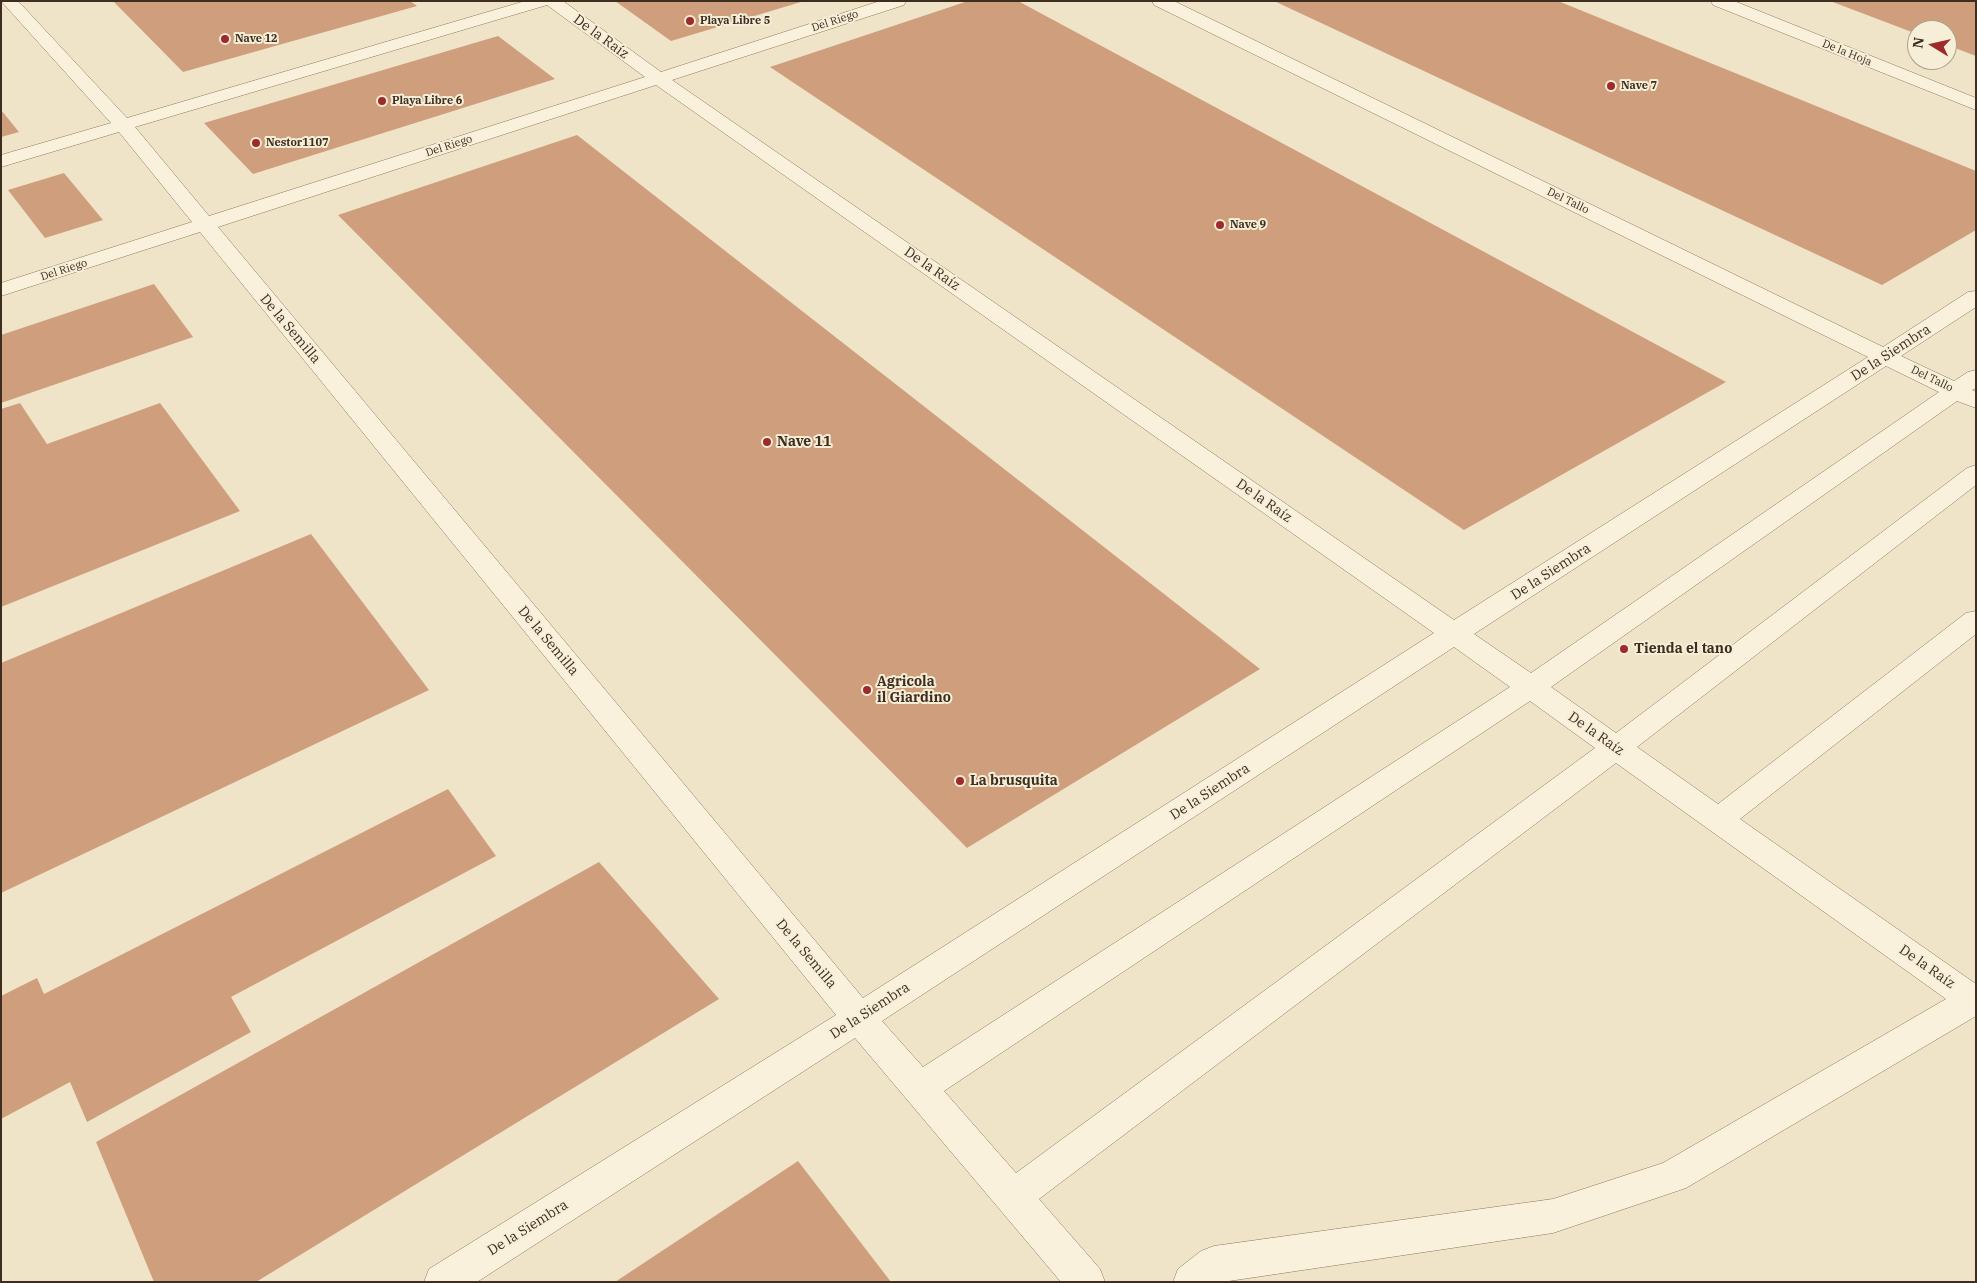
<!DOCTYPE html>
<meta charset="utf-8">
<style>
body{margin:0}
#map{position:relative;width:1977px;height:1283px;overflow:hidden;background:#f0e4c8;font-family:"IBM Plex Serif",serif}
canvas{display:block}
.frame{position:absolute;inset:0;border:2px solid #3d2e20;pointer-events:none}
.north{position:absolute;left:1907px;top:20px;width:50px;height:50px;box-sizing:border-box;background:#f7eed8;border:1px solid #ada18e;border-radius:50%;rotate:279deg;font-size:14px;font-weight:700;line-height:20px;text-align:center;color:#3d2e20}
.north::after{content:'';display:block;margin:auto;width:18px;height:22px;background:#9e2a2b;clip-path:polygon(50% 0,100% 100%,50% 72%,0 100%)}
</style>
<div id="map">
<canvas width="1977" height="1283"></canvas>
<div class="frame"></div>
<div class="north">N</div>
</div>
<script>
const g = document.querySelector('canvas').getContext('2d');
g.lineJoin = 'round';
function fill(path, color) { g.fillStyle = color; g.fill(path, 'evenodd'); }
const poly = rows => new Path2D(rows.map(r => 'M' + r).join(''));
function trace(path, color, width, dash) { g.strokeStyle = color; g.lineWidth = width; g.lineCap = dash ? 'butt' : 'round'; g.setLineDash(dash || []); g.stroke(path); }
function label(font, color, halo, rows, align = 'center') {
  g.font = font + ' "IBM Plex Serif",serif'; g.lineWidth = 4; g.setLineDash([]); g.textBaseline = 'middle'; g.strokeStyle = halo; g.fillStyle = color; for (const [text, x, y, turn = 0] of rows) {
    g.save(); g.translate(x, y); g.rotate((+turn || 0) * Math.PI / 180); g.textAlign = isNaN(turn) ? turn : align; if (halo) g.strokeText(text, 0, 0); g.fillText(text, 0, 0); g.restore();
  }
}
const building = poly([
 [113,1,410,1,417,6,183,72],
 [615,1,801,1,801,2,671,41],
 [968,1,1018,1,1726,382,1464,530,770,67],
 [1274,1,1558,1,1976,171,1976,230,1882,285],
 [1830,1,1976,1,1976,56,1947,45,1947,30,1917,30,1917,34],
 [498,36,555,79,253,174,204,123],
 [1,110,19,132,1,137],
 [577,135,1260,669,967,848,338,215],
 [64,173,103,220,45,238,8,190],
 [154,284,193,337,1,403,1,335],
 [20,403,47,444,160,403,240,511,1,607,1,409],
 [311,534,429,690,1,893,1,663],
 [448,789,496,856,231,997,251,1032,87,1122,70,1082,1,1119,1,996,37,978,44,994],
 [599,862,719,999,256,1282,154,1282,96,1142],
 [798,1161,891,1282,615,1282]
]);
const service = poly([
 [1,1,18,1,127,118,525,1,563,1,661,72,880,1,906,1,904,5,672,80,1454,620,1868,357,1154,5,1152,1,1174,1,1883,347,1968,292,1976,291,1976,307,1901,356,1954,381,1968,372,1976,370,1976,388,1972,390,1976,392,1976,408,1957,401,1551,687,1616,733,1967,468,1976,465,1976,485,1637,747,1718,804,1966,613,1976,611,1976,634,1740,819,1976,984,1976,1016,1686,1188,1553,1233,1222,1282,1173,1282,1178,1269,1201,1251,1214,1246,1553,1199,1663,1163,1946,999,1616,763,1039,1199,1100,1269,1105,1282,1061,1282,855,1038,477,1282,424,1282,429,1269,836,1015,200,232,1,296,1,283,192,222,119,132,1,167,1,155,111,123,1,1],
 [547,5,645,77,209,216,135,127,547,5],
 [656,85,1434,633,863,998,218,227,656,85],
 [1886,366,1939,392,1531,673,1474,634,1886,366],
 [1454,647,1510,687,923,1067,882,1021,1454,647],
 [1530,701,1595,748,1016,1173,944,1091,1530,701],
 [1711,1,1734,1,1976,98,1976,110,1713,5,1711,1]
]);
const markers = [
 [690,21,5,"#9e2a2b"],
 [225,39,5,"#9e2a2b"],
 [1611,86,5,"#9e2a2b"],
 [382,101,5,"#9e2a2b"],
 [256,143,5,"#9e2a2b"],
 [1220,225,5,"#9e2a2b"],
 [767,442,5,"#9e2a2b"],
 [1624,649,5,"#9e2a2b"],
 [867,690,5,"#9e2a2b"],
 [960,781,5,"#9e2a2b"]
];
const farPoinames = [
 ["Playa Libre 5",700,21],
 ["Nave 12",235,39],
 ["Nave 7",1621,86],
 ["Playa Libre 6",392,101],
 ["Nestor1107",266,143],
 ["Nave 9",1230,225]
];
const farStreetnames = [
 ["Del Riego",835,21,-18],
 ["De la Hoja",1847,53,22],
 ["Del Riego",449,146,-18],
 ["Del Tallo",1568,201,26],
 ["Del Riego",64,270,-18],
 ["Del Tallo",1932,379,26]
];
const streetNames = [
 ["De la Raíz",601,37,36],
 ["De la Raíz",932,269,35],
 ["De la Semilla",290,329,50],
 ["De la Siembra",1891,353,-33],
 ["De la Raíz",1264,501,35],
 ["De la Siembra",1551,572,-33],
 ["De la Semilla",548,641,50],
 ["De la Raíz",1596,734,35],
 ["De la Siembra",1210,792,-33],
 ["De la Semilla",806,954,50],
 ["De la Raíz",1927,967,35],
 ["De la Siembra",870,1011,-33],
 ["De la Siembra",528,1228,-32]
];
const poiNames = [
 ["Nave 11",777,442],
 ["Tienda el tano",1634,649],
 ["Agricola",877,682],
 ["il Giardino",877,698],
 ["La brusquita",970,781]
];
fill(building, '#cf9f7d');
trace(service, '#8d765c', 1);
fill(service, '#faf1dc');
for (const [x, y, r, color] of markers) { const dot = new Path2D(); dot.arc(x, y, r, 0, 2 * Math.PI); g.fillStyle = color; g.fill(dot); trace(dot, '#f7eed8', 2); }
label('bold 11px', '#3d2e20', '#f7eed8', farPoinames, 'left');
label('11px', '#3d2e20', '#f7eed8', farStreetnames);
label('14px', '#3d2e20', '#f7eed8', streetNames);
label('bold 14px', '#3d2e20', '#f7eed8', poiNames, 'left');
</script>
